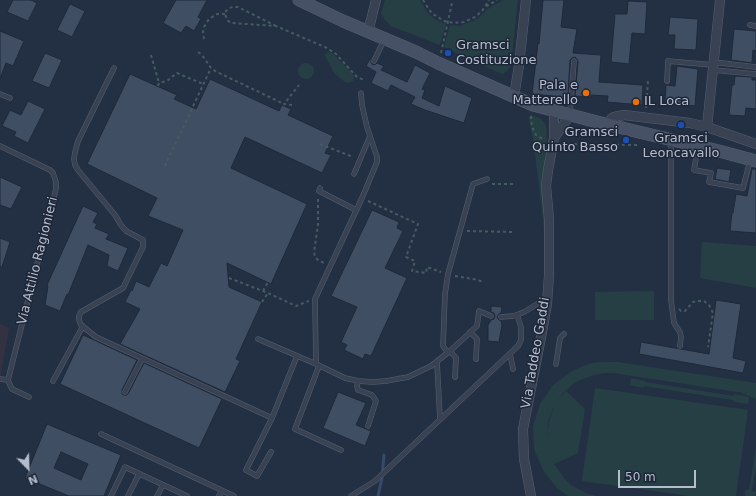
<!DOCTYPE html>
<style>
body{margin:0}
#map{position:relative;width:756px;height:496px;overflow:hidden;background:#233043;font-family:"DejaVu Sans",sans-serif}
canvas{display:block}
.north{position:absolute;left:8px;top:448px;width:40px;height:40px;-webkit-text-stroke:3px #1d2738;paint-order:stroke;rotate:157deg;font-size:11px;font-weight:700;line-height:16px;text-align:center;color:#b5bdcd}
.north::after{content:'';display:block;margin:auto;width:14px;height:18px;background:#b5bdcd;clip-path:polygon(50% 0,100% 100%,50% 72%,0 100%)}
.scale{position:absolute;left:618px;top:470px;width:78px;height:18px;box-sizing:border-box;border:2px solid #b5bdcd;border-top:0;padding-left:5px;font-size:12px;line-height:14px;white-space:nowrap;color:#b5bdcd;-webkit-text-stroke:3px #1d2738;paint-order:stroke}
</style>
<div id="map">
<canvas width="756" height="496"></canvas>
<div class="north">N</div>
<div class="scale">50 m</div>
</div>
<script>
const g = document.querySelector('canvas').getContext('2d');
g.lineJoin = 'round';
function fill(path, color) { g.fillStyle = color; g.fill(path, 'evenodd'); }
const poly = rows => new Path2D(rows.map(r => 'M' + r).join(''));
function trace(path, color, width, dash) { g.strokeStyle = color; g.lineWidth = width; g.lineCap = dash ? 'butt' : 'round'; g.setLineDash(dash || []); g.stroke(path); }
function label(font, color, halo, rows, align = 'center') {
  g.font = font + ' "DejaVu Sans",sans-serif'; g.lineWidth = 3; g.setLineDash([]); g.textBaseline = 'middle'; g.strokeStyle = halo; g.fillStyle = color; for (const [text, x, y, turn = 0] of rows) {
    g.save(); g.translate(x, y); g.rotate((+turn || 0) * Math.PI / 180); g.textAlign = isNaN(turn) ? turn : align; if (halo) g.strokeText(text, 0, 0); g.fillText(text, 0, 0); g.restore();
  }
}
const medical = poly([
 [0,324,9,328,0,379]
]);
const green = poly([
 [385,0,420,0,427,12,431,16,436,20,446,24,440,45,391,26,385,20,381,14],
 [503,0,518,0,511,65,507,71,503,74,495,71,444,47,450,25,460,26,473,21,479,18,486,10],
 [327,52,332,53,352,73,354,77,353,81,348,83,345,82,335,74,326,58,325,55],
 '298 71a8 8 0 1 1 16 0a8 8 0 1 1-16 0Z',
 [531,115,541,119,545,124,547,130,544,181,545,251,543,219,533,138,529,120,529,117],
 [702,242,756,246,756,288,700,278],
 [654,291,654,320,595,320,595,292],
 [604,362,617,362,756,383,756,399,739,392,731,391,613,373,604,373,591,376,580,380,573,384,563,393,554,406,548,421,547,438,548,446,553,461,548,446,547,438,549,422,554,406,559,399,566,391,585,409,578,453,554,464,565,479,571,485,586,493,596,496,568,496,557,488,543,470,534,449,533,426,540,404,553,385,571,372,581,367,592,363],
 [631,378,645,381,645,382,734,396,734,394,749,397,748,404,734,402,733,400,644,386,643,388,630,385],
 [595,388,748,410,736,496,690,496,582,481],
 [756,447,756,468,752,491,756,492,755,496,745,496,745,490,749,490]
]);
const stream = poly([
 [378,496,382,478,384,455]
]);
const building = poly([
 [13,0,31,0,37,3,28,21,7,12,13,0],
 [176,0,207,0,198,17,201,19,194,31,186,26,181,33,163,23,176,0],
 [543,0,564,0,561,27,577,29,573,53,601,55,599,82,643,85,642,105,607,102,608,96,591,95,591,97,575,96,578,61,577,59,575,57,572,58,570,60,568,95,565,95,565,99,553,98,553,96,532,94,538,43,539,44,543,0],
 [628,1,647,2,645,34,632,33,629,64,611,62,615,14,627,14,628,1],
 [70,4,85,11,72,37,57,30,70,4],
 [670,17,698,19,696,50,674,49,675,35,668,35,670,17],
 [734,29,756,31,756,51,753,50,752,63,731,60,734,29],
 [0,31,24,41,13,66,6,63,0,79,0,31],
 [45,53,62,60,49,88,32,81,45,53],
 [370,59,371,59,371,63,373,65,376,64,377,63,384,66,381,70,407,82,415,65,430,73,422,89,425,90,422,98,439,106,445,86,472,98,464,123,425,110,411,104,415,97,391,85,388,91,371,83,376,72,366,66,370,59],
 [677,66,698,69,695,106,665,103,666,85,675,86,677,66],
 [130,74,177,95,174,99,196,109,210,79,279,111,282,105,291,109,288,115,333,136,325,153,331,155,322,173,245,137,231,168,307,204,271,284,227,263,229,287,262,302,236,359,240,361,225,392,120,344,140,309,125,302,131,290,132,291,136,281,149,287,161,263,167,266,183,230,148,216,157,198,87,164,130,74],
 [735,76,752,77,752,80,756,80,756,109,746,108,745,116,729,115,732,85,734,85,735,76],
 [28,101,45,109,28,143,14,136,16,132,2,126,10,110,21,115,28,101],
 [717,168,731,170,729,182,715,179,717,168],
 [752,169,756,169,756,233,730,231,732,213,733,213,736,194,747,196,752,169],
 [0,177,22,187,11,209,0,205,0,177],
 [83,206,98,213,93,222,97,224,95,228,109,234,106,239,128,248,118,271,107,266,109,255,88,245,68,295,67,294,60,311,45,305,48,286,47,285,83,206],
 [372,210,399,222,397,228,403,231,385,268,407,278,371,356,365,354,363,359,344,350,347,345,341,342,357,307,331,296,372,210],
 [0,238,10,242,2,267,0,267,0,238],
 [716,300,741,304,733,358,746,361,743,373,639,354,641,342,709,354,716,300],
 [491,306,502,307,501,313,499,314,497,317,498,319,501,321,502,325,499,342,488,341,488,325,490,322,491,320,494,319,495,316,494,313,491,312,491,306],
 [83,335,137,360,122,390,122,394,124,395,127,395,128,394,144,363,222,399,199,448,60,384,83,335],
 [338,392,366,403,356,425,371,431,365,446,323,428,338,392],
 [47,424,121,455,104,496,69,496,25,478,47,424],
 [61,452,88,464,81,480,54,468,61,452]
]);
const path = poly([
 [423,0,430,11,433,14,444,21,454,23,464,22,475,17,482,11,486,5,489,0],
 [487,5,487,6,497,0],
 [276,26,238,7,233,7,229,8,226,11,225,14,227,20,231,23,276,26,327,48,336,54,357,77,364,80],
 [204,39,203,32,204,27,209,19,217,14,225,14],
 [198,52,202,55,211,68,215,71,284,104],
 [441,53,452,3],
 [151,55,159,83],
 [158,86,159,83,167,81,177,73,203,84],
 [292,105,284,104,299,85],
 [646,108,648,81],
 [531,116,532,127,536,135,544,140],
 [320,144,353,157],
 [562,144,566,144,640,145],
 [165,166,211,68],
 [492,184,515,184],
 [318,199,318,225,314,252,315,257,318,260,324,263],
 [368,201,418,224,406,257,415,261,412,271,426,273,427,267,441,272],
 [467,231,514,232],
 [455,276,478,280,483,282],
 [229,278,268,293,296,306,309,301],
 [263,291,268,282],
 [262,302,268,293],
 [679,309,681,311,685,311,687,309,693,302,698,301,704,301,709,305,713,313,708,347]
]);
const service = poly([
 [750,25,756,26],
 [374,61,384,40],
 [713,62,756,67],
 [114,68,78,141,75,152,74,159,75,165,78,170,115,215,121,225,126,231,143,240,143,247,123,288,81,312,79,316,79,320,81,325,96,337,272,418],
 [713,70,756,74],
 [667,81,668,61,713,65],
 [361,93,362,105,367,127,377,157,377,162,362,198,315,299,316,364,345,378,358,381,373,382,386,381,408,377,431,366,450,351,477,326,479,311,491,316],
 [0,94,10,98],
 [570,113,574,61],
 [671,141,671,300,674,323,680,332,681,337,680,346],
 [0,146,50,170,53,173,56,182,56,189,8,380,10,385,12,389,29,397],
 [698,147,694,170,711,173,709,182,743,188,750,161],
 [354,174,370,136],
 [320,188,319,191,356,210],
 [501,317,513,316,519,314,524,312,539,303,547,304],
 [470,332,477,339,476,359],
 [258,339,316,364],
 [450,351,456,358,455,377],
 [448,353,443,346,445,294,448,274,473,184,487,179],
 [510,354,513,369],
 [437,362,440,419],
 [556,364,560,338,564,334],
 [319,366,295,429,341,450],
 [0,379,8,380],
 [53,381,83,326],
 [358,381,357,386,358,390,372,395,376,401,368,426],
 [125,392,142,359],
 [101,434,234,496],
 [271,452,257,476,246,470,272,418,297,356],
 [111,496,125,467,187,496],
 [128,496,139,474],
 [157,496,163,485],
 [219,496,222,491],
 [351,496,375,481,518,346,521,340,521,327,517,315]
]);
const minor = poly([
 [368,32,376,0],
 [514,97,519,65,526,0],
 [607,124,611,119,614,117,624,115,690,123,707,127,756,144],
 [707,127,720,0],
 [554,138,570,115],
 [531,496,524,459,523,429,542,332,547,304,549,275,549,219,546,186,548,170,554,138,554,111]
]);
const secondary = poly([
 [299,0,343,21,416,52,438,63,533,105,601,123,719,151,756,161]
]);
const markers = [
 [448,53,4,"#1a4fb4"],
 [586,93,4,"#e8710a"],
 [636,102,4,"#e8710a"],
 [681,125,4,"#1a4fb4"],
 [626,140,4,"#1a4fb4"]
];
const poiNames = [
 ["Gramsci",456,46],
 ["Costituzione",456,61],
 ["Pala e",578,86,"right"],
 ["Matterello",578,101,"right"],
 ["IL Loca",644,102],
 ["Gramsci",618,133,"right"],
 ["Quinto Basso",618,148,"right"],
 ["Gramsci",681,139,"center"],
 ["Leoncavallo",681,154,"center"]
];
const streetNames = [
 ["Via Attilio Ragionieri",38,261,-76],
 ["Via Taddeo Gaddi",536,353,-80]
];
fill(medical, '#343143');
fill(green, '#263f44');
trace(stream, '#364a6c', 3);
fill(building, '#3f4e63');
trace(building, '#1f293a', 1);
trace(service, '#566070', 5.5);
trace(minor, '#566070', 10);
trace(secondary, '#566070', 13);
trace(path, '#445c61', 2, [3, 3]);
trace(service, '#384253', 4.5);
trace(minor, '#384253', 9);
trace(secondary, '#465166', 12);
for (const [x, y, r, color] of markers) { const dot = new Path2D(); dot.arc(x, y, r, 0, 2 * Math.PI); g.fillStyle = color; g.fill(dot); trace(dot, '#1d2738', 1.5); }
label('13px', '#b5bdcd', '#1d2738', poiNames, 'left');
label('13px', '#b5bdcd', '#1d2738', streetNames);
</script>
